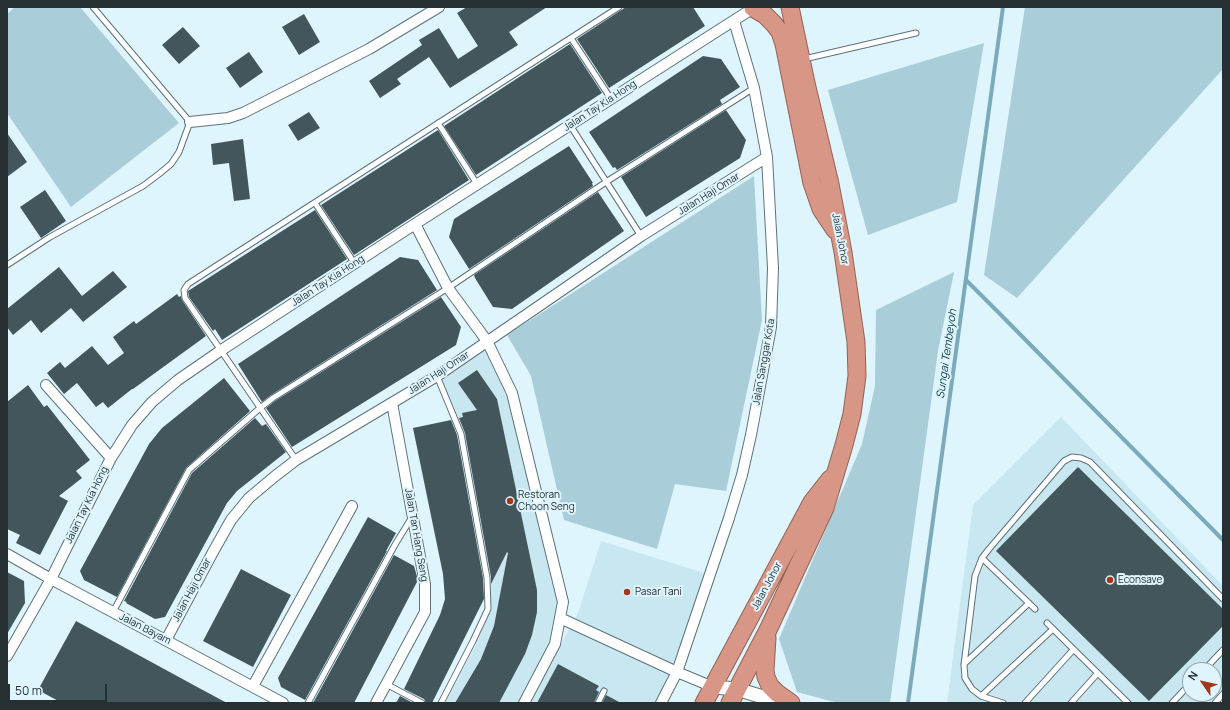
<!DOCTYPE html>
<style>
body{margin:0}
#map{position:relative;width:1230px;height:710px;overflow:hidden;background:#def5fd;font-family:Manrope,sans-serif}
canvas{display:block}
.frame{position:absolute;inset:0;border:8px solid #262f32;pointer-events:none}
.north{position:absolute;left:1182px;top:662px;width:40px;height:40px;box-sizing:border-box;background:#def5fd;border:1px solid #94a6ac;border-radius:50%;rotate:304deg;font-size:11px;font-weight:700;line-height:16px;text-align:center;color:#262f32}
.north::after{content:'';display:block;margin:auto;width:14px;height:18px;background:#a0381a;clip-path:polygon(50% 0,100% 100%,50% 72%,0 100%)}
.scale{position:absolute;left:8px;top:684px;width:99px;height:18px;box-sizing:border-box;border:2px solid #262f32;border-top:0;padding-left:5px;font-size:12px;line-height:14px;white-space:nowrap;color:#262f32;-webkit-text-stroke:3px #def5fd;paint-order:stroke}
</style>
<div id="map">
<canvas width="1230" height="710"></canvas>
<div class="frame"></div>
<div class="north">N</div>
<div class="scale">50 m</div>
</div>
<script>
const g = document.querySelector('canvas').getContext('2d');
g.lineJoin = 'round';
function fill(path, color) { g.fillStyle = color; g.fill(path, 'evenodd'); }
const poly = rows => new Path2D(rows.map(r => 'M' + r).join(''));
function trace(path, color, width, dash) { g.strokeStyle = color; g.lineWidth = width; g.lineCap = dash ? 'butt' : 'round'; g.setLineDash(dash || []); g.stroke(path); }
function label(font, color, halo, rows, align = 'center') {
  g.font = font + ' Manrope,sans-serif'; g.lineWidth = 4; g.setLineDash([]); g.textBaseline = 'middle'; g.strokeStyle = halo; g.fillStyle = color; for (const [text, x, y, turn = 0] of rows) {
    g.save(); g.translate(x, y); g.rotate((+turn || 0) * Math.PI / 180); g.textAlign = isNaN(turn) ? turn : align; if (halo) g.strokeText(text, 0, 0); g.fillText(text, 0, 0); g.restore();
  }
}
const built = poly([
 [485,348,508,395,558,603,550,642,518,703,445,703,477,643,491,609,491,578,475,495,442,378],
 [1061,417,1223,586,1223,703,947,703,973,505],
 [1190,670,1214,670,1214,694,1190,694],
 [601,541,714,576,665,703,529,703,578,613]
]);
const green = poly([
 [15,7,80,7,179,123,71,207,7,113,7,14],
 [1025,7,1223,7,1223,69,1017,298,984,275],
 [984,43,957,202,868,235,828,90],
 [754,176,762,320,726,491,675,484,657,549,564,520,531,376,507,335],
 [954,272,938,351,890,703,838,703,797,692,779,639,862,444,875,386,876,310]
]);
const stream = poly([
 [966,280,1000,314,1223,540],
 [908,703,1003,7]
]);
const building = poly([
 [467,7,547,7,509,32,518,45,450,88,429,57,397,79,401,84,380,98,369,81,422,45,419,40,439,28,458,59,478,46,457,13],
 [626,7,693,7,705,26,609,88,577,39],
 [304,14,320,42,299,55,282,27],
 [183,27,200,46,179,64,162,45],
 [570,44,602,93,476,175,444,126],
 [249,52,263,72,240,88,226,68],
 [703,56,721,59,740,87,720,100,722,104,617,170,615,167,613,168,589,132],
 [726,110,746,140,740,158,646,217,621,177],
 [309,112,320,128,298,141,288,125],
 [438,130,469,180,354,255,321,205],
 [7,133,27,162,7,177],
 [243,139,250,199,234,201,229,163,213,165,211,144],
 [569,146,593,183,592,183,593,186,469,269,449,237,454,219],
 [45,190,66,221,41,238,20,207],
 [598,192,624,231,512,309,493,307,475,278,474,275],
 [315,210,347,259,222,340,215,329,213,331,189,297,188,291],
 [400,257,418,260,437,290,271,395,262,402,238,364],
 [59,267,82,296,113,271,127,287,83,322,71,308,41,333,31,320,13,335,7,327,7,309],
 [177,294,179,297,181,296,182,300,206,336,133,389,132,389,108,408,103,402,96,407,77,383,64,394,47,373,60,362,65,368,92,346,108,365,124,353,113,337,134,321,136,324],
 [441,297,461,327,456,345,292,447,266,408,275,401],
 [477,370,497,399,537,590,537,612,532,635,525,654,499,703,455,703,481,659,494,626,508,553,507,552,491,584,491,577,465,433,459,418,463,417,462,413,477,410,458,383],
 [224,378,250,411,186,468,117,597,84,580,80,571,149,444,162,428],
 [28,385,44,407,47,405,90,460,76,471,82,478,59,496,68,501,40,555,16,543,20,535,7,529,7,402],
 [255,418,262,426,266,424,286,452,237,491,227,503,165,617,155,619,126,603,127,602,124,601,192,473],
 [451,420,457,435,483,578,484,599,432,703,426,703,424,699,404,689,440,615,445,599,443,574,413,428],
 [1078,467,1223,609,1223,626,1149,701,996,551],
 [368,517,396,533,386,551,387,551,305,700,281,687,278,678],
 [394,555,414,566,418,580,354,703,313,703],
 [241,569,291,595,253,667,203,641],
 [7,572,24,581,25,603,7,634],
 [76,621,199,688,227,703,62,703,38,690],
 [558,664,599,686,596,690,599,692,594,703,537,703],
 [606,695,621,703,602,703],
 [400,696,413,703,396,703]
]);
const service = poly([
 [571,38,611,99],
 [804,59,916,33],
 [438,123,477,184],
 [570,125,641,236],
 [315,203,355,264],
 [7,265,50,237,143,186,159,174,171,164,179,152,190,122,93,7],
 [437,376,461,434,487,578,488,609,473,641,441,703],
 [296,460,185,298,184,290,188,284,619,7],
 [982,558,1035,609],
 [113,612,189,470,260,408,273,398,448,288,606,182,754,88],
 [1047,623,1128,703],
 [964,664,1029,603],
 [1204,670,1223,650],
 [386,684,422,703],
 [981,696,1053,629],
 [308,703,396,543,412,517],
 [598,703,604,691],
 [1003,703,981,696,972,689,965,678,964,665,975,576,982,558,989,549,1064,461,1072,457,1081,458,1090,462,1223,599],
 [1025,703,1073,650],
 [1071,703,1097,674],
 [1172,703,1190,684],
 [1215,703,1223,694]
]);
const minor = poly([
 [190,122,228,118,243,113,369,49,439,7],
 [415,224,448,288,487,341,512,393,563,602,555,644,524,703],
 [46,385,111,458],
 [7,554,51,579,283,703],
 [560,618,677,672,713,687],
 [166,640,213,552,231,520,249,498,274,477,296,460,437,376,641,236,767,157],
 [7,656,51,579,111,458,132,425,152,402,178,380,220,351,415,224,755,7],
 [253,686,352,506],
 [376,703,425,612,425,584,392,403],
 [661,703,677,672,729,518,742,475,751,435,771,327,773,268,767,157,754,88,734,21]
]);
const tertiary = poly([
 [713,687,737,689,782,703]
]);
const trunk = poly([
 [753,8,765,15,774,24,780,32,784,44,812,183,821,209,835,230],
 [767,638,765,670,766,677,770,686,777,693,791,703],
 [704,703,812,502,830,479],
 [730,703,768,630,825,508,844,445,852,414,857,376,856,342,843,252,830,184,806,83,790,7]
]);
const markers = [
 [510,501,4,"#a0381a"],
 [1110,580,4,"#a0381a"],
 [627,592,4,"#a0381a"]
];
const streetNames = [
 ["Jalan Tay Kia Hong",600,106,-33],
 ["Jalan Haji Omar",709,194,-32],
 ["Jalan Johor",840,239,79],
 ["Jalan Tay Kia Hong",328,281,-33],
 ["Jalan Sanggar Kota",764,362,-80],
 ["Jalan Haji Omar",439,373,-33],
 ["Jalan Tay Kia Hong",87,505,-64],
 ["Jalan Tan Hang Seng",416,535,80],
 ["Jalan Johor",767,586,-62],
 ["Jalan Haji Omar",192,590,-62],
 ["Jalan Bayam",145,629,27]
];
const poiNames = [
 ["Restoran",518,495],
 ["Choon Seng",518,507],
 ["Econsave",1118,580],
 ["Pasar Tani",635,592]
];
const waterNames = [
 ["Sungai Tembeyoh",947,354,-82]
];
fill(built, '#c8e7f1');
fill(green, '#a9cdd9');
trace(stream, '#7babba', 4);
fill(building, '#42565c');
trace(service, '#5d7279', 7);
trace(minor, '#5d7279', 12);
trace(tertiary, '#5d7279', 15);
trace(trunk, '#936254', 19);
trace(service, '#fff', 5);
trace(minor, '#fff', 10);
trace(tertiary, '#fff', 13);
trace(trunk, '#d89786', 17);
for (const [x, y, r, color] of markers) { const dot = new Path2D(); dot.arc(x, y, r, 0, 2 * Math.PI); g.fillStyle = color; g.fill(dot); trace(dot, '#def5fd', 1.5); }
label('10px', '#262f32', '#def5fd', streetNames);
label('10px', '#262f32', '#def5fd', poiNames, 'left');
label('italic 11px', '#0e3c47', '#def5fd', waterNames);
</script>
